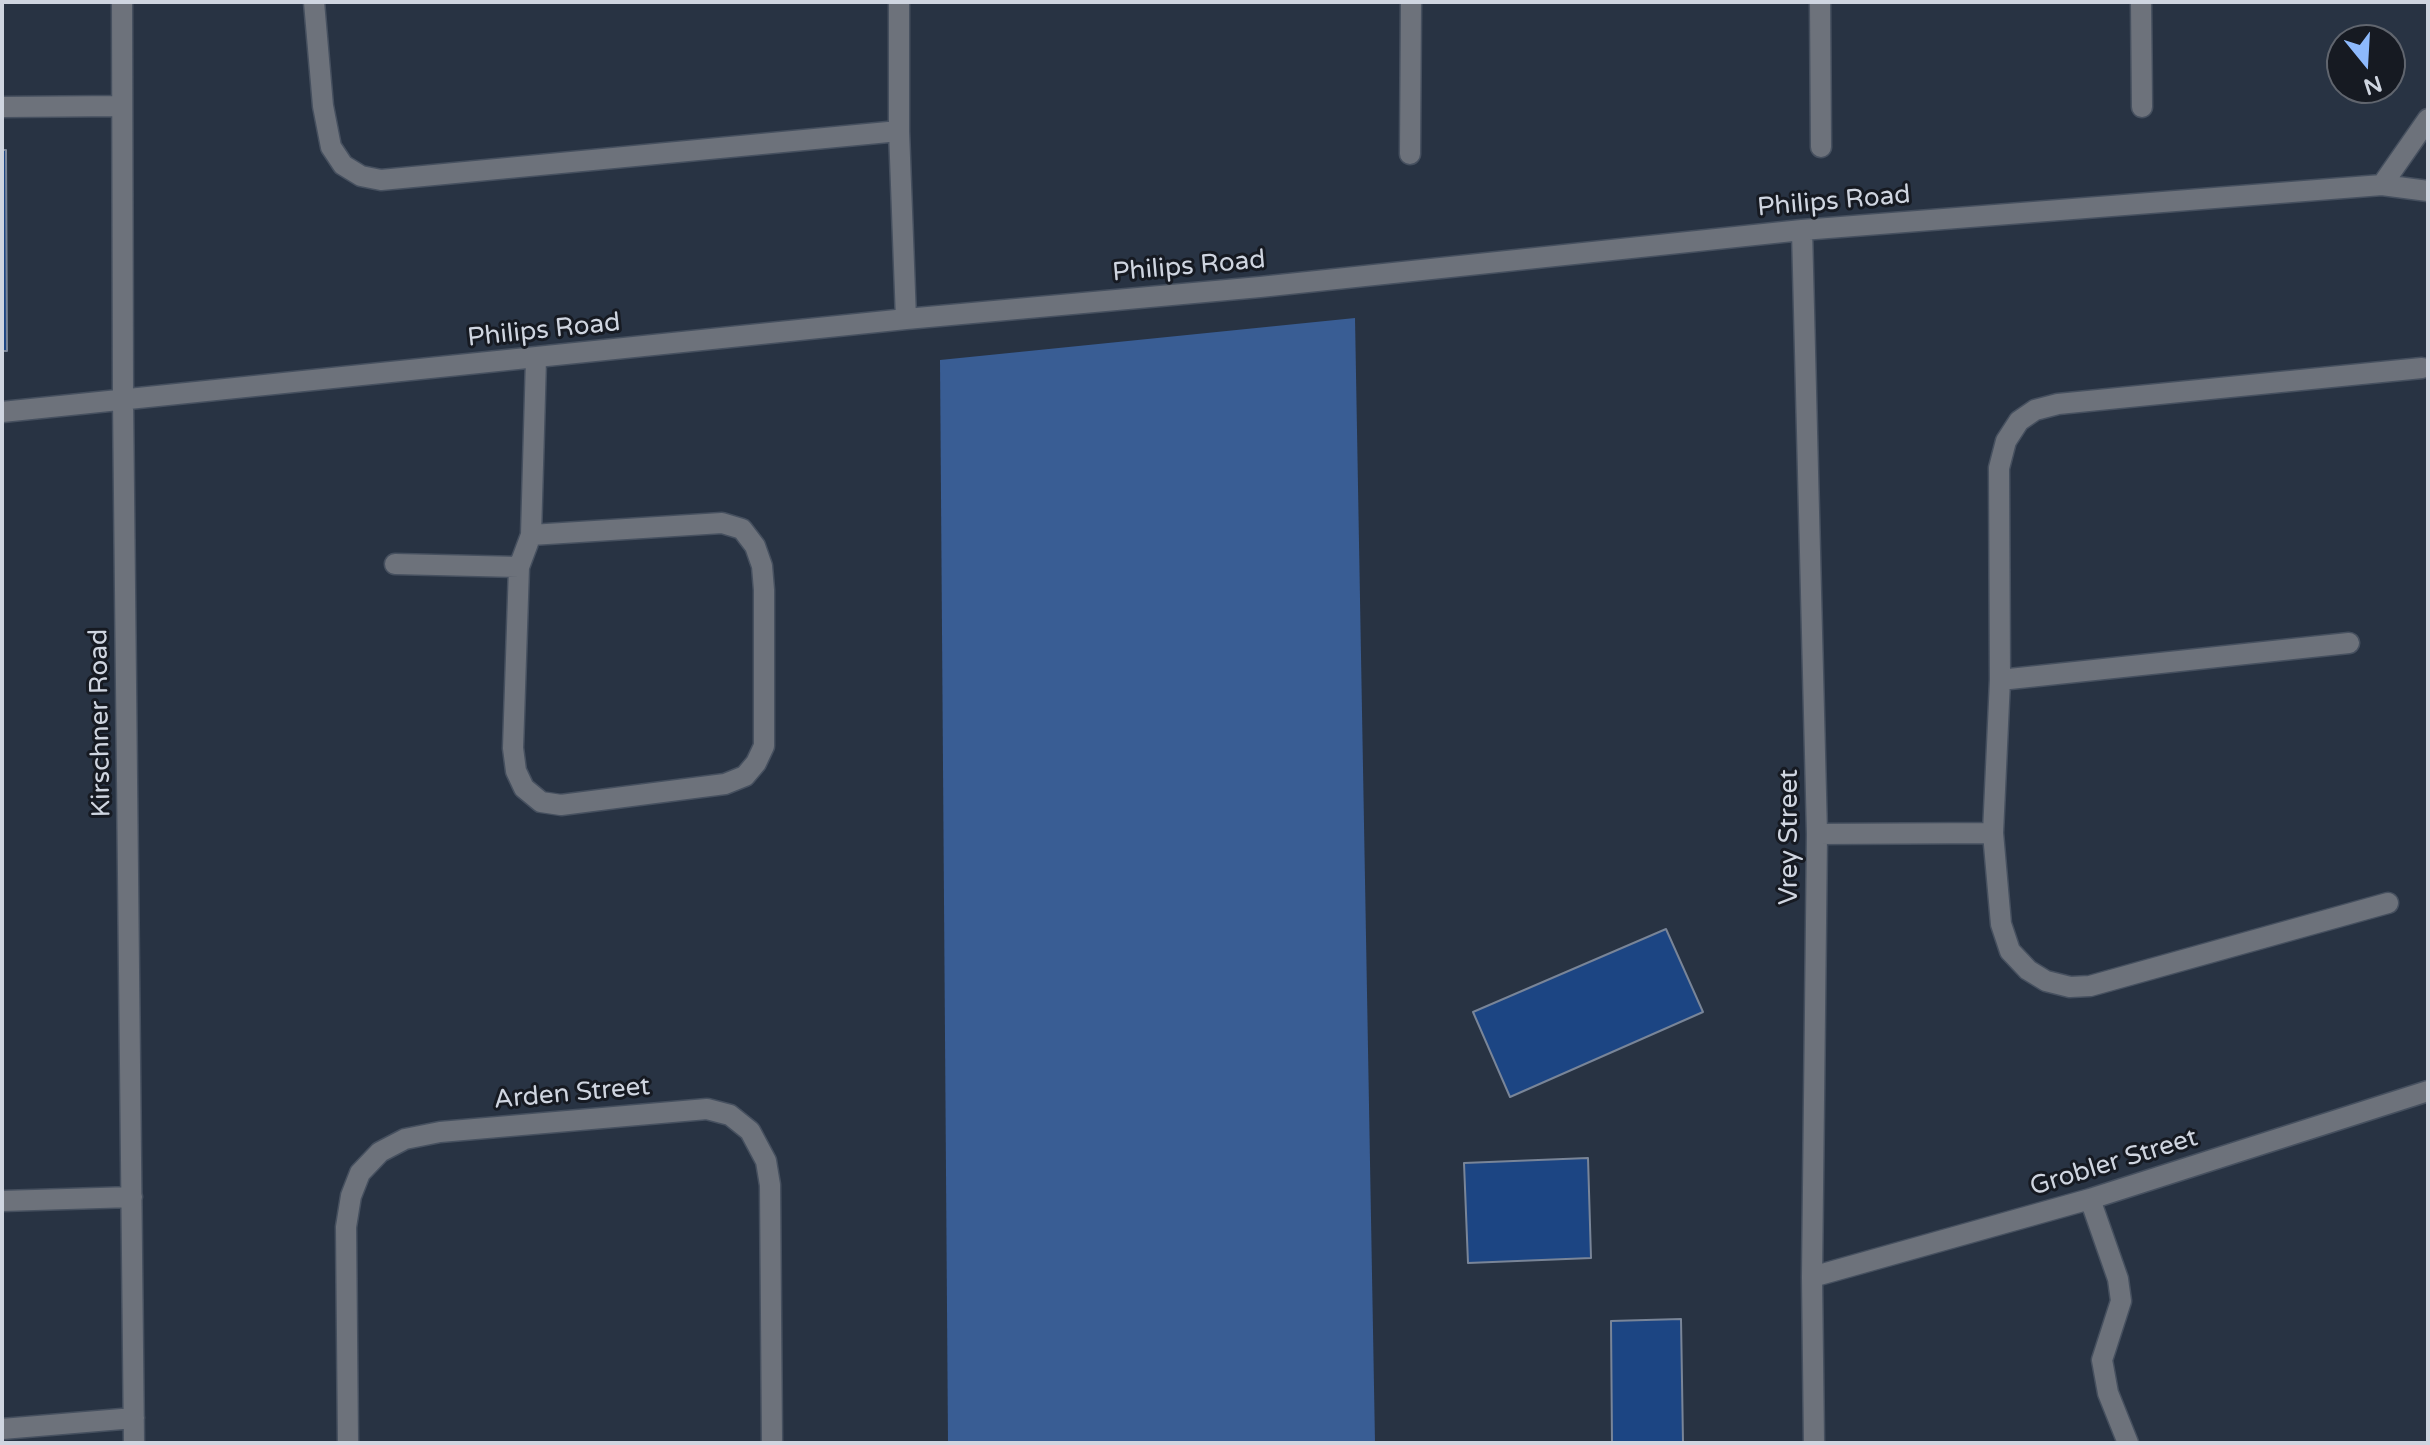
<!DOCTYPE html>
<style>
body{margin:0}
#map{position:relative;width:2430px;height:1445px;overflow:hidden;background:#283343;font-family:"Varela Round",sans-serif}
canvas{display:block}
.frame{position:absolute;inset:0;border:4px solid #cfd5e0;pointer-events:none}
.north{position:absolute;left:2326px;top:24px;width:80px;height:80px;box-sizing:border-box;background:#161a22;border:2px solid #60656e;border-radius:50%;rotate:162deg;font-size:22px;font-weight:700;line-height:32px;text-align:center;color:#cfd5e0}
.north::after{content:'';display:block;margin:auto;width:28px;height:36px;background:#8db9fc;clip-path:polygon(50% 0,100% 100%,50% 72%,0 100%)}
</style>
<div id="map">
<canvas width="2430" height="1445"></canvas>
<div class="frame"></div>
<div class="north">N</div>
</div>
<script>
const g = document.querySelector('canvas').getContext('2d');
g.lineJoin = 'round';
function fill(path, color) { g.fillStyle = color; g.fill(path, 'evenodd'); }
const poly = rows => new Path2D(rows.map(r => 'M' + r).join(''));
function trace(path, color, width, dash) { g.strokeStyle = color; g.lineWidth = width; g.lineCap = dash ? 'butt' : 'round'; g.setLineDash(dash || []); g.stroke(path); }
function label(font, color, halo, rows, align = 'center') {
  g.font = font + ' "Varela Round",sans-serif'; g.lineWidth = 6; g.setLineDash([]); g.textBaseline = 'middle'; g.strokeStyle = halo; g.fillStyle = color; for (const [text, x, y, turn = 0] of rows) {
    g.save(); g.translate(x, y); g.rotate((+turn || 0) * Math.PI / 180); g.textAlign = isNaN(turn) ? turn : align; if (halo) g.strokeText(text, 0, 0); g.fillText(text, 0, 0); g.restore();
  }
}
const green = poly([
 [1355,318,1375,1443,948,1443,940,360]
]);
const building = poly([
 [2,150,6,150,7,351,2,351,2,150],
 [1666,929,1703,1012,1510,1097,1473,1012,1666,929],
 [1588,1158,1591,1258,1468,1263,1464,1163,1588,1158],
 [1681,1319,1683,1443,1612,1443,1611,1321,1681,1319]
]);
const minor = poly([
 [122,2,123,399,134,1443],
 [314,2,323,106,331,147,343,165,361,176,381,180,899,131],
 [899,2,899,131,906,319],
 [1820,2,1821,147],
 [2141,2,2142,107],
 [2,107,122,106],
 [1410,154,1411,2],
 [2382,185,2428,119],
 [1802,230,1817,834,1812,1277,1814,1443],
 [2,412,906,319,1260,287,1802,230,2382,185,2428,191],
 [531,535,722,523,742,529,755,546,762,566,764,590,764,746,756,763,745,776,725,784,561,805,541,802,524,788,516,771,513,748,519,567,531,535,536,359],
 [395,564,519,567],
 [2000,680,2349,643],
 [1817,834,1993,833],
 [2388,903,2090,986,2070,987,2046,981,2028,970,2010,951,2001,924,1993,833,2000,680,1999,468,2006,441,2019,421,2035,410,2058,404,2422,368],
 [2090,1199,2118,1279,2121,1301,2102,1360,2108,1393,2128,1443],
 [2,1201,132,1197],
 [1812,1277,2090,1199,2428,1091],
 [2,1429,134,1418],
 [348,1443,346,1227,351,1196,360,1173,380,1152,405,1139,440,1132,707,1109,730,1115,750,1131,766,1161,770,1185,772,1443]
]);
const streetNames = [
 ["Philips Road",1834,202,-5],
 ["Philips Road",1189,267,-5],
 ["Philips Road",544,331,-6],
 ["Kirschner Road",101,723,-91],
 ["Vrey Street",1790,837,-90],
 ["Arden Street",572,1094,-5],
 ["Grobler Street",2114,1163,-17]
];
fill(green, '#395d94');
fill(building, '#1c4583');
trace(building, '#798598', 2);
trace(minor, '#46505f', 23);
trace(minor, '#6d727b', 20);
label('26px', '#cfd5e0', '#161a22', streetNames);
</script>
